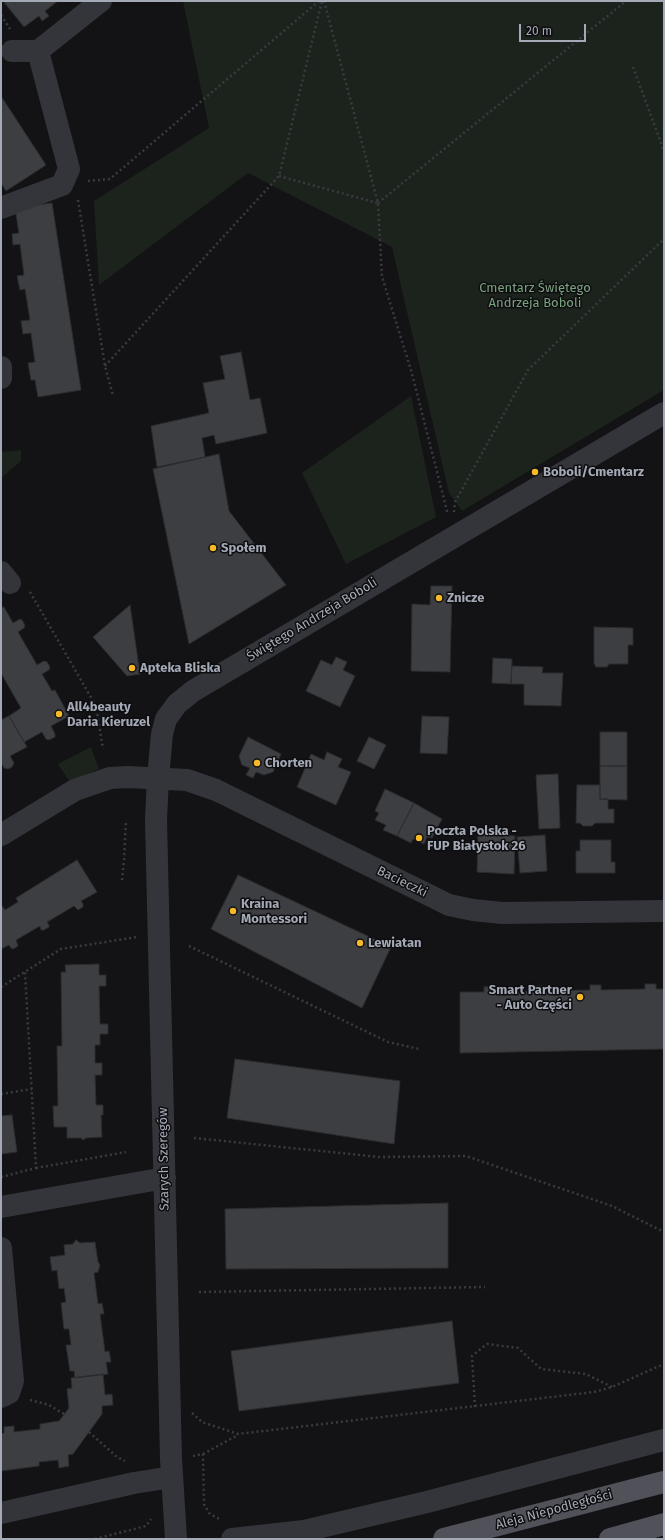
<!DOCTYPE html>
<meta charset="utf-8">
<style>
body{margin:0}
#map{position:relative;width:665px;height:1540px;overflow:hidden;background:#131315;font-family:"Fira Sans",sans-serif}
canvas{display:block}
.frame{position:absolute;inset:0;border:2px solid #a4a9b6;pointer-events:none}
.scale{position:absolute;left:519px;top:24px;width:67px;height:18px;box-sizing:border-box;border:2px solid #a4a9b6;border-top:0;padding-left:5px;font-size:12px;line-height:14px;white-space:nowrap;color:#a4a9b6;-webkit-text-stroke:3px #0e0e10;paint-order:stroke}
</style>
<div id="map">
<canvas width="665" height="1540"></canvas>
<div class="frame"></div>
<div class="scale">20 m</div>
</div>
<script>
const g = document.querySelector('canvas').getContext('2d');
g.lineJoin = 'round';
function fill(path, color) { g.fillStyle = color; g.fill(path, 'evenodd'); }
const poly = rows => new Path2D(rows.map(r => 'M' + r).join(''));
function trace(path, color, width, dash) { g.strokeStyle = color; g.lineWidth = width; g.lineCap = dash ? 'butt' : 'round'; g.setLineDash(dash || []); g.stroke(path); }
function label(font, color, halo, rows, align = 'center') {
  g.font = font + ' "Fira Sans",sans-serif'; g.lineWidth = 3; g.setLineDash([]); g.textBaseline = 'middle'; g.strokeStyle = halo; g.fillStyle = color; for (const [text, x, y, turn = 0] of rows) {
    g.save(); g.translate(x, y); g.rotate((+turn || 0) * Math.PI / 180); g.textAlign = isNaN(turn) ? turn : align; if (halo) g.strokeText(text, 0, 0); g.fillText(text, 0, 0); g.restore();
  }
}
const green = poly([
 [183,1,664,1,664,390,462,511,449,493,392,247,248,173,99,285,94,201,209,128],
 [411,396,436,517,346,564,302,473],
 [21,450,21,461,1,478,1,452],
 [91,747,99,769,70,782,58,764]
]);
const building = poly([
 [3,1,58,1,45,11,49,16,42,21,39,16,24,27,3,1],
 [1,96,46,165,6,191,1,183,1,96],
 [52,203,81,390,38,397,35,380,31,380,28,363,35,362,31,333,23,334,21,321,30,320,25,289,20,290,17,276,24,275,20,244,13,245,12,234,19,233,15,208,52,203],
 [241,352,250,400,260,398,267,433,216,444,214,435,202,438,205,457,157,467,151,426,209,413,203,383,225,379,220,356,241,352],
 [219,454,229,511,286,585,189,644,153,469,219,454],
 [431,586,452,586,450,672,411,671,412,604,430,605,431,586],
 [130,605,140,674,127,676,93,637,130,605],
 [4,607,13,623,20,619,22,620,25,625,24,628,18,632,37,665,44,661,47,662,50,667,49,670,42,674,52,691,55,690,69,716,51,726,55,734,55,737,49,740,46,739,42,732,24,742,9,716,21,708,1,673,1,608,4,607],
 [594,627,633,628,633,645,628,645,628,664,609,664,607,667,596,667,594,663,594,627],
 [336,657,347,662,343,670,355,676,340,707,306,691,321,660,332,665,336,657],
 [493,658,512,659,511,684,492,683,493,658],
 [512,666,543,667,542,673,563,673,561,706,524,705,524,684,511,684,512,666],
 [9,716,27,747,10,756,14,763,12,767,8,769,4,768,1,762,1,720,9,716],
 [422,716,449,717,447,754,420,753,422,716],
 [600,732,627,732,627,766,600,766,600,732],
 [248,737,281,754,273,772,264,775,256,772,253,778,246,775,250,768,242,765,239,756,248,737],
 [369,737,386,745,374,769,357,761,369,737],
 [327,752,342,759,338,767,351,772,336,805,297,787,311,754,324,760,327,752],
 [600,766,627,766,627,800,600,799,600,766],
 [558,774,560,828,539,829,536,775,558,774],
 [577,785,600,785,600,799,608,799,608,809,614,809,614,823,595,823,592,826,583,826,580,823,576,823,577,785],
 [385,789,414,803,397,836,383,830,386,825,375,820,379,813,375,811,385,789],
 [414,803,442,819,432,838,427,837,424,844,413,839,411,843,397,836,414,803],
 [478,834,515,836,514,874,477,872,478,834],
 [545,835,547,871,520,873,517,837,545,835],
 [580,840,611,840,611,862,615,862,615,873,576,873,576,851,580,851,580,840],
 [77,860,97,892,81,901,83,904,83,907,78,910,74,906,47,922,49,925,49,927,44,930,41,930,40,926,16,940,18,946,13,949,11,948,9,945,1,949,1,906,2,906,5,910,18,902,16,898,77,860],
 [238,875,391,947,362,1008,211,929,238,875],
 [99,964,99,975,106,975,106,986,99,986,100,1024,108,1024,108,1034,100,1034,100,1045,95,1045,95,1063,102,1063,102,1075,95,1075,96,1105,103,1105,103,1115,101,1115,102,1137,86,1138,83,1140,81,1138,67,1138,67,1127,54,1127,53,1106,58,1106,57,1046,62,1046,61,972,66,972,65,965,99,964],
 [645,984,656,984,656,989,664,989,664,1049,460,1053,460,992,484,992,484,987,495,986,494,992,535,991,535,986,546,986,546,991,590,990,590,985,601,985,601,990,645,989,645,984],
 [235,1059,400,1081,394,1144,227,1118,235,1059],
 [12,1115,17,1152,1,1154,1,1116,12,1115],
 [448,1203,448,1268,226,1269,225,1209,448,1203],
 [76,1240,80,1243,95,1242,98,1262,100,1265,98,1272,94,1273,98,1304,102,1303,104,1314,100,1314,105,1352,109,1351,111,1362,106,1362,108,1374,75,1378,74,1371,70,1371,66,1345,71,1345,69,1329,64,1329,61,1303,66,1302,64,1288,59,1289,57,1270,52,1271,50,1257,65,1255,64,1245,73,1244,76,1240],
 [452,1321,459,1383,239,1411,231,1351,452,1321],
 [103,1374,105,1395,112,1394,113,1405,102,1406,102,1414,73,1454,68,1455,69,1466,59,1468,58,1460,39,1462,39,1466,1,1471,1,1434,4,1433,4,1427,14,1426,14,1432,40,1429,40,1424,59,1421,69,1408,67,1389,72,1388,71,1378,103,1374]
]);
const path = poly([
 [324,1,378,203,382,277,411,370,448,515],
 [1,15,10,29],
 [633,67,664,151],
 [279,176,377,203],
 [88,181,110,179,319,1],
 [78,200,105,366,113,396],
 [378,203,626,1],
 [105,366,279,176,322,1],
 [454,512,455,502,528,370,664,239],
 [30,592,96,706,103,749],
 [122,880,124,860,126,820],
 [189,946,388,1042,419,1049],
 [1,987,61,949,137,937],
 [1,1094,32,1089],
 [194,1138,379,1157,466,1156,612,1206,664,1232],
 [36,1168,126,1152],
 [1,1177,36,1168,25,972],
 [199,1292,485,1287],
 [30,1400,49,1405,64,1414],
 [475,1407,472,1356,487,1344,518,1348,541,1369,586,1374,612,1387],
 [192,1413,202,1422,238,1434,594,1392,612,1387,664,1364],
 [89,1432,117,1457,125,1461],
 [203,1454,238,1435],
 [193,1456,203,1454,204,1504,209,1513,217,1518,222,1519],
 [95,1539,146,1526,151,1519]
]);
const minor = poly([
 [12,51,38,51,101,1],
 [1,208,62,185,69,169,38,51],
 [1,367,1,378],
 [1,572,10,583],
 [1,835,75,790,110,778,128,777,187,780,216,790,449,905,473,910,502,913,664,911],
 [1,1207,165,1178],
 [1,1248,13,1381,9,1393,1,1397],
 [1,1513,134,1483,172,1477],
 [176,1539,171,1459,156,820,158,778,162,734,166,719,177,704,193,691,664,413],
 [232,1539,304,1531,427,1502,664,1440]
]);
const major = poly([
 [444,1539,664,1482],
 [610,1539,664,1524]
]);
const markers = [
 [535,472,4,"#f8b928"],
 [213,548,4,"#f8b928"],
 [439,598,4,"#f8b928"],
 [132,668,4,"#f8b928"],
 [59,714,4,"#f8b928"],
 [257,763,4,"#f8b928"],
 [419,838,4,"#f8b928"],
 [233,911,4,"#f8b928"],
 [360,943,4,"#f8b928"],
 [580,997,4,"#f8b928"]
];
const parkNames = [
 ["Cmentarz Świętego",535,288],
 ["Andrzeja Boboli",535,303]
];
const poiNames = [
 ["Boboli/Cmentarz",543,472],
 ["Społem",221,548],
 ["Znicze",447,598],
 ["Apteka Bliska",140,668],
 ["All4beauty",67,707],
 ["Daria Kieruzel",67,722],
 ["Chorten",265,763],
 ["Poczta Polska -",427,831],
 ["FUP Białystok 26",427,846],
 ["Kraina",241,904],
 ["Montessori",241,919],
 ["Lewiatan",368,943],
 ["Smart Partner",572,990,"right"],
 ["- Auto Części",572,1005,"right"]
];
const streetNames = [
 ["Świętego Andrzeja Boboli",312,620,-31],
 ["Bacieczki",402,882,26],
 ["Szarych Szeregów",164,1159,-91],
 ["Aleja Niepodległości",554,1510,-15]
];
fill(green, '#1b231c');
fill(building, '#3d3e42');
trace(building, '#2d2d31', 1);
trace(path, '#3a3b41', 2.5, [2, 3]);
trace(minor, '#34353a', 22);
trace(major, '#505159', 22);
for (const [x, y, r, color] of markers) { const dot = new Path2D(); dot.arc(x, y, r, 0, 2 * Math.PI); g.fillStyle = color; g.fill(dot); trace(dot, '#0e0e10', 1.5); }
label('13px', '#7aa17e', '#0e0e10', parkNames);
label('bold 13px', '#a4a9b6', '#0e0e10', poiNames, 'left');
label('13px', '#a4a9b6', '#0e0e10', streetNames);
</script>
